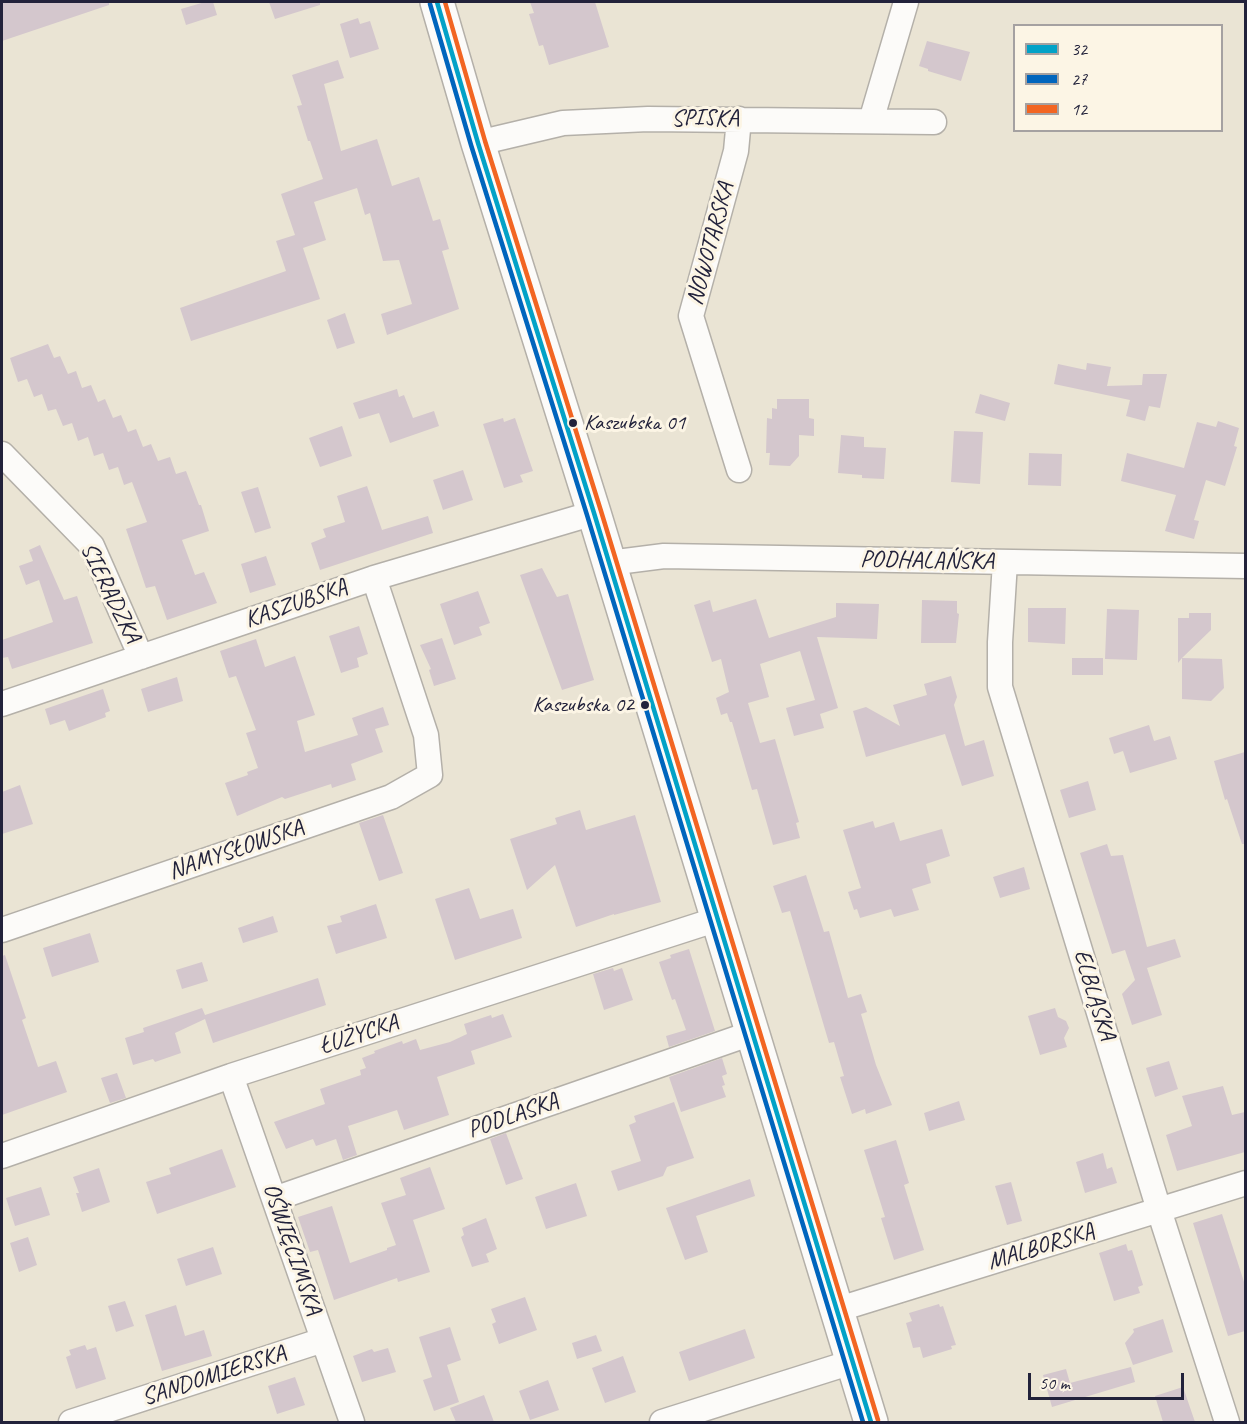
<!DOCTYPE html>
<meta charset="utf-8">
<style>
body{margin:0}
#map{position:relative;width:1247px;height:1424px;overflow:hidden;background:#eae4d4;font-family:Caveat,sans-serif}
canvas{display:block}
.frame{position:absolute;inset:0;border:3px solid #22223b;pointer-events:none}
.legend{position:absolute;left:1013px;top:24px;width:210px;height:108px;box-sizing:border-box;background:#fcf5e5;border:2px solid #a5a1a1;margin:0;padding:8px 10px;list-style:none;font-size:18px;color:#22223b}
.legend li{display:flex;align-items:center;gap:12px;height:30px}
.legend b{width:30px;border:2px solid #a5a1a1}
.scale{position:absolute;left:1028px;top:1373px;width:156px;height:27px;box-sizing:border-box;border:3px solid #22223b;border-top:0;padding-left:8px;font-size:18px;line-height:21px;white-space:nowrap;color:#22223b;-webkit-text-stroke:4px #fcf5e5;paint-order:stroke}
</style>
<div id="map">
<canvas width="1247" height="1424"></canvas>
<div class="frame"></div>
<ul class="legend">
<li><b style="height:8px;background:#02a2c7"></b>32</li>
<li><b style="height:8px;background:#0065bd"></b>27</li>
<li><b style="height:8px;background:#f26522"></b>12</li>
</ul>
<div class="scale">50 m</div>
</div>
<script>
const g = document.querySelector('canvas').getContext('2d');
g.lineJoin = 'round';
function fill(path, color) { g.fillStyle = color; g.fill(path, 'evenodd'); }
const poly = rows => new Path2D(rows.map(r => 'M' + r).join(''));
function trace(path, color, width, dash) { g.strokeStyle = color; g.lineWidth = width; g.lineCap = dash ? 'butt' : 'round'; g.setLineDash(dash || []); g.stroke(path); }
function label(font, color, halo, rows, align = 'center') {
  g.font = font + ' Caveat,sans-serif'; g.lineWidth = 6; g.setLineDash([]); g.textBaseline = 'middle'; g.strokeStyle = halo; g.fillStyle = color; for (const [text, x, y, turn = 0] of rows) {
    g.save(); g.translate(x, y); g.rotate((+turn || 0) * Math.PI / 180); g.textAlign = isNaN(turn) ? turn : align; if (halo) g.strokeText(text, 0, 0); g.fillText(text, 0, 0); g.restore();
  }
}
const building = poly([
 [2,2,109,2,109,5,2,41],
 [205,2,213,2,217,15,186,25,181,9],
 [269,2,320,2,320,5,275,19],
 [530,2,595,2,609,47,549,65,543,45,539,46,529,14,534,13],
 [358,18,360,24,370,21,379,49,350,58,340,24],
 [927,41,970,52,961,81,928,71,928,69,919,66],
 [338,60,344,78,324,84,341,151,377,139,392,186,419,177,433,221,440,219,449,249,442,251,459,309,387,335,381,314,412,304,399,260,383,261,370,213,365,215,357,188,314,202,326,240,303,248,320,299,191,341,180,308,286,271,276,241,295,235,281,194,323,179,310,141,308,141,297,106,302,105,292,75],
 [345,313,355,343,337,349,327,320],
 [48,344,54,358,60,356,68,374,76,371,82,388,91,385,98,402,105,399,113,418,121,415,128,432,136,429,143,447,151,444,158,461,170,457,176,474,186,471,199,505,201,505,209,531,182,540,195,575,204,572,217,603,167,620,155,586,146,588,126,529,147,522,132,482,124,485,118,467,109,470,103,453,94,456,88,437,78,441,72,423,63,426,56,409,48,411,42,394,34,397,27,379,18,382,10,358],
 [1087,363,1111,367,1107,386,1142,385,1143,374,1167,374,1160,408,1149,406,1145,421,1126,416,1130,400,1054,384,1058,364,1086,370],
 [397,389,399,397,404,395,413,418,434,411,439,426,390,443,379,413,359,419,353,403],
 [980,394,1010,403,1005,421,975,413],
 [777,399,809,399,809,418,814,419,814,436,799,435,799,456,790,466,769,465,770,453,766,453,767,418,772,419,772,408,777,409],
 [503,418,504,422,515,418,533,471,520,475,523,482,504,488,483,424],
 [1218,421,1239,428,1234,446,1237,447,1225,486,1206,480,1194,520,1199,521,1194,539,1165,531,1176,495,1121,481,1127,453,1184,468,1197,422,1216,427],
 [342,426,352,456,320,467,309,438],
 [954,431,983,432,980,484,951,482],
 [841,435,864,437,864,447,886,448,884,479,862,478,862,475,838,473],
 [1029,453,1062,454,1061,486,1028,485],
 [463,470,473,500,443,510,433,480],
 [367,486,382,530,428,516,433,533,320,570,311,543,326,537,323,529,345,522,337,496],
 [258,487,271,528,255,533,241,492],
 [40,545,64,600,77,596,93,643,12,669,8,657,2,658,2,640,53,622,39,580,26,585,19,566,33,561,29,550],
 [266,556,276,585,250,593,241,564],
 [542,568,557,597,568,594,594,680,562,690,520,575],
 [478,591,490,623,479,627,482,635,454,645,440,604],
 [756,599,769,638,836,617,836,603,879,604,877,639,817,637,838,708,820,714,824,728,794,736,786,708,815,700,800,651,760,664,769,697,748,703,760,743,775,739,799,822,796,823,800,838,773,845,757,789,752,790,732,722,730,722,727,713,721,715,716,698,729,692,721,659,712,662,694,605,710,600,713,612],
 [922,600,957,601,957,613,959,614,956,643,921,643],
 [1028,608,1066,608,1065,644,1028,642],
 [1107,609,1139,610,1137,660,1105,659],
 [1189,613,1211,613,1211,630,1182,658,1222,659,1224,688,1211,701,1182,699,1182,658,1178,663,1178,618,1189,618],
 [359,626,368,654,357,658,359,667,341,673,329,636],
 [442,638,456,679,434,686,429,670,431,669,420,645],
 [256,639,265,667,295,656,315,715,297,721,305,752,358,735,352,718,383,707,389,725,375,729,383,752,351,764,356,780,332,788,331,784,285,799,282,797,237,816,225,783,248,775,247,772,258,768,246,733,256,730,236,676,229,678,220,651],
 [1072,658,1103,658,1103,675,1072,675],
 [951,676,957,697,954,705,965,746,984,740,994,776,962,786,945,734,866,757,853,711,866,707,900,726,893,705,927,695,924,684],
 [177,677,183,701,148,712,141,689],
 [103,689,110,711,105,713,106,717,69,731,65,720,50,725,45,709],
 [1149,725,1154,741,1170,736,1177,759,1130,773,1123,751,1114,754,1109,738],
 [1245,752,1245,844,1242,844,1227,799,1225,800,1214,761],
 [1088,781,1096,810,1069,818,1060,790],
 [20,785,33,824,2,834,2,792],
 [580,810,586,830,635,815,661,902,614,915,614,914,576,927,555,865,527,890,510,839,557,824,555,818],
 [383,815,403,873,379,881,359,823],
 [873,821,875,828,894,822,900,841,942,829,950,856,926,864,931,883,912,889,919,910,894,917,891,909,860,918,857,909,854,910,848,892,861,888,843,830],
 [1107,844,1111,856,1123,855,1147,947,1175,939,1181,957,1147,968,1162,1015,1132,1025,1122,994,1135,980,1125,950,1112,954,1080,853],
 [1024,867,1030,889,1000,898,993,877],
 [806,875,824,932,829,931,848,998,861,994,867,1012,861,1014,876,1065,892,1105,866,1114,865,1109,852,1114,840,1077,844,1076,834,1042,829,1043,790,911,782,913,773,886],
 [469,888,480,919,513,909,522,938,455,960,435,899],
 [376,904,387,938,336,954,327,926,342,922,340,916],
 [273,916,278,932,243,943,238,928],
 [90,933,99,962,52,977,43,948],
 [689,949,715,1031,669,1047,666,1036,686,1030,675,999,672,1000,659,962,671,958,670,955],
 [5,955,26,1018,22,1020,38,1067,56,1061,67,1092,2,1115,2,956],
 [202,962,208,981,182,989,176,970],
 [613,968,614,971,622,968,633,1000,604,1010,593,974],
 [318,978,326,1005,213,1043,205,1019,175,1033,181,1053,155,1062,153,1059,133,1065,125,1038,144,1032,143,1028,202,1008,205,1015],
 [1055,1008,1058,1017,1066,1021,1069,1028,1064,1038,1067,1047,1040,1055,1028,1016],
 [503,1014,512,1037,471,1051,475,1064,437,1077,449,1115,404,1130,397,1110,348,1126,357,1155,343,1160,336,1139,316,1146,313,1139,286,1149,274,1122,325,1104,320,1089,361,1075,360,1070,366,1068,362,1058,375,1053,374,1051,402,1041,403,1044,416,1039,420,1050,450,1042,467,1034,464,1024,491,1015,492,1018],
 [722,1058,727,1074,722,1076,725,1085,722,1086,726,1097,681,1112,669,1077],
 [1169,1061,1178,1089,1155,1097,1146,1068],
 [117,1073,126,1098,110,1103,101,1078],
 [1223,1086,1232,1115,1245,1112,1245,1152,1177,1171,1166,1135,1192,1126,1182,1096],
 [959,1101,965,1120,929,1131,924,1113],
 [674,1102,694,1158,667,1167,663,1176,618,1191,611,1171,641,1161,629,1125,636,1122,634,1116],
 [506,1133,523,1179,506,1185,490,1139],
 [896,1140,909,1183,904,1185,924,1250,894,1260,881,1218,885,1217,864,1150],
 [222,1149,236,1187,157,1214,146,1182,171,1174,169,1168],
 [1103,1153,1107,1169,1112,1167,1117,1183,1085,1193,1076,1162],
 [430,1167,445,1209,413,1220,430,1272,398,1282,397,1278,334,1300,318,1250,310,1252,298,1217,332,1206,350,1263,387,1250,387,1248,396,1245,381,1203,406,1195,400,1178],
 [99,1168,110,1202,82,1212,76,1193,79,1193,73,1177],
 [750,1179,755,1196,696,1216,708,1252,685,1260,666,1208],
 [1011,1182,1022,1221,1007,1225,995,1186],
 [576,1183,587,1216,546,1229,535,1197],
 [41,1187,50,1215,15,1226,6,1198],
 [1222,1214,1245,1285,1245,1331,1228,1336,1193,1223],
 [486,1218,497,1249,486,1254,489,1262,472,1267,461,1237,464,1235,462,1228],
 [28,1237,37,1265,19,1272,10,1243],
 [1126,1244,1128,1251,1132,1250,1143,1285,1138,1287,1140,1293,1114,1301,1099,1253],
 [213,1247,222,1274,186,1286,177,1259],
 [525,1297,537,1330,499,1344,492,1324,496,1322,491,1309],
 [125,1301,134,1326,116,1332,108,1306],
 [939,1304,940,1307,943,1306,956,1345,951,1346,952,1349,923,1358,920,1347,913,1348,906,1323,912,1321,909,1313],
 [176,1305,185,1336,204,1330,212,1356,162,1371,145,1315],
 [1163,1319,1173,1352,1133,1365,1125,1343,1134,1332,1133,1329],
 [450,1327,461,1360,447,1365,459,1402,434,1411,423,1380,432,1377,419,1337],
 [745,1329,755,1358,689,1381,679,1352],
 [596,1335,602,1351,577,1359,572,1343],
 [85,1345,87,1350,96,1347,106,1379,76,1389,66,1357,71,1355,69,1350],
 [388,1348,396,1372,362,1382,353,1356,372,1349,374,1352],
 [623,1356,636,1392,605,1403,592,1368],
 [1131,1367,1135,1382,1052,1407,1043,1375,1066,1369,1070,1383],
 [295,1377,305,1405,277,1414,268,1386],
 [548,1380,559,1410,530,1420,519,1391],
 [1183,1387,1195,1422,1163,1422,1155,1396],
 [484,1395,494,1422,456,1422,450,1408]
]);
const street = poly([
 [739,119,736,151,691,316,739,470],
 [871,121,906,2],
 [478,143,563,123,648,119,934,122],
 [2,454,92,546,141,657],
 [1005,562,1000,642,1000,687,1159,1210,1227,1422],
 [609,563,664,556,1246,566],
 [2,704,374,578,594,513],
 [2,930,391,797,430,775,426,735,374,578],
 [231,1076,352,1422],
 [2,1156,231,1076,718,919],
 [274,1199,752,1033],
 [836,1310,1246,1183],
 [71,1422,323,1340],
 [662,1422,852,1362]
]);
const secondary = poly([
 [437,2,478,143,594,513,871,1422]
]);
const bus1 = poly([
 [437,2,478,143,594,513,871,1422]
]);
const bus2 = poly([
 [430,4,471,145,587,515,863,1422]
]);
const bus3 = poly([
 [445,2,485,141,601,511,878,1420]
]);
const markers = [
 [573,423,5,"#22223b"],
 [645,705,5,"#22223b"]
];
const busNames = [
 ["Kaszubska 01",584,423],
 ["Kaszubska 02",634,705,"right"]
];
const streetNames = [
 ["SPISKA",705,119],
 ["NOWOTARSKA",711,244,-75],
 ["PODHALAŃSKA",927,561,1],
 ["SIERADZKA",110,593,64],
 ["KASZUBSKA",296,604,-19],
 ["NAMYSŁOWSKA",236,850,-19],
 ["ELBLĄSKA",1094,995,73],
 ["ŁUŻYCKA",359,1035,-18],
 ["PODLASKA",513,1116,-19],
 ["MALBORSKA",1041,1247,-17],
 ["OŚWIĘCIMSKA",292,1249,71],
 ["SANDOMIERSKA",214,1376,-18]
];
fill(building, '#d4c7cd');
trace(street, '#b4b0a9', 27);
trace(secondary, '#b4b0a9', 36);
trace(street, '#fcfbf9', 24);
trace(secondary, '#fcfbf9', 33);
trace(bus1, '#02a2c7', 4.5);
trace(bus2, '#0065bd', 4.5);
trace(bus3, '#f26522', 4.5);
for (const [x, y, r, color] of markers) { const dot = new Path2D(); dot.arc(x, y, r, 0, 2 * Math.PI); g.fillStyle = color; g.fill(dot); trace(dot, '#fcf5e5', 2); }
label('22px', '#22223b', '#fcf5e5', busNames, 'left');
label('24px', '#22223b', '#fcf5e5', streetNames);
</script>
